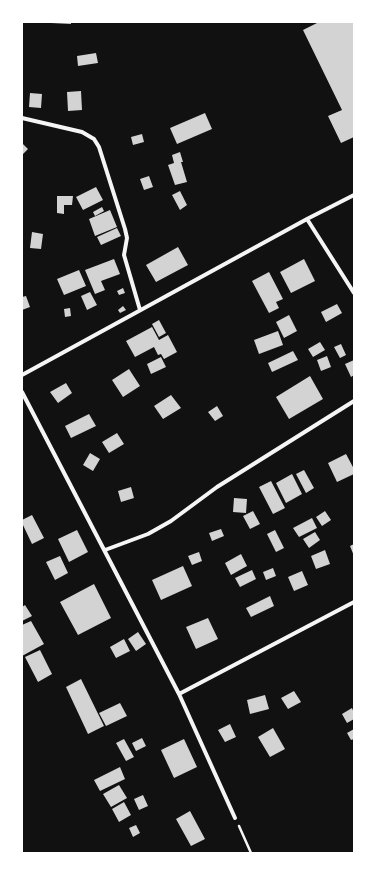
<!DOCTYPE html>
<style>
body{margin:0}
#map{position:relative;width:376px;height:875px;overflow:hidden;background:#111;font-family:"Roboto Serif",serif}
canvas{display:block}
.frame{position:absolute;inset:0;border:23px solid #fff;pointer-events:none}
</style>
<div id="map">
<canvas width="376" height="875"></canvas>
<div class="frame"></div>
</div>
<script>
const g = document.querySelector('canvas').getContext('2d');
g.lineJoin = 'round';
function fill(path, color) { g.fillStyle = color; g.fill(path, 'evenodd'); }
const poly = rows => new Path2D(rows.map(r => 'M' + r).join(''));
function trace(path, color, width, dash) { g.strokeStyle = color; g.lineWidth = width; g.lineCap = dash ? 'butt' : 'round'; g.setLineDash(dash || []); g.stroke(path); }
const building = poly([
 [51,22,71,22,71,24,51,23],
 [319,22,354,22,354,137,341,143,328,116,342,110,303,30],
 [96,53,98,63,78,66,77,56],
 [81,91,82,110,68,111,67,92],
 [30,93,42,94,41,108,29,107],
 [205,113,212,129,177,144,170,128],
 [142,134,144,142,133,145,131,137],
 [22,143,28,149,22,155],
 [180,152,183,162,181,162,187,182,175,185,168,165,174,163,172,155],
 [149,176,153,187,144,190,140,179],
 [96,187,103,200,83,210,76,197],
 [180,191,187,205,180,210,172,195],
 [57,196,73,196,72,205,64,205,64,214,57,213],
 [102,207,104,211,95,216,93,212],
 [110,210,117,227,95,236,89,219],
 [117,228,121,236,101,245,97,237],
 [32,232,43,234,41,249,30,248],
 [178,247,188,265,156,282,146,265],
 [114,259,120,274,101,281,105,290,95,294,85,270],
 [304,259,315,281,291,293,280,272],
 [79,270,86,286,64,295,57,279],
 [269,272,283,299,276,302,279,308,269,313,252,281],
 [123,288,125,293,119,295,117,291],
 [90,292,97,305,87,310,81,296],
 [26,296,30,307,22,310,22,297],
 [337,304,342,313,326,322,321,312],
 [123,306,126,310,120,313,118,310],
 [70,308,71,316,65,317,64,309],
 [289,315,297,331,284,338,276,322],
 [159,320,166,333,159,337,152,324],
 [152,327,159,340,168,335,177,352,164,359,161,354,158,355,154,347,135,357,126,341],
 [278,331,283,345,259,354,254,340],
 [320,342,325,350,313,357,308,349],
 [341,344,346,355,340,358,334,347],
 [293,351,298,360,272,372,268,363],
 [327,356,331,367,321,371,317,360],
 [161,357,166,367,151,374,147,364],
 [354,360,354,375,351,377,345,364],
 [129,369,140,386,123,397,112,380],
 [310,376,323,399,289,419,276,397],
 [66,383,72,393,58,403,50,392],
 [171,395,181,408,163,419,154,406],
 [217,406,223,416,215,421,208,412],
 [89,414,96,426,71,438,65,426],
 [117,433,124,444,109,453,102,442],
 [90,453,100,459,93,471,83,465],
 [346,454,354,469,354,474,337,482,328,463],
 [304,470,314,488,306,493,296,474],
 [292,474,302,494,286,503,276,483],
 [271,481,285,508,273,514,259,487],
 [131,487,134,498,121,502,118,491],
 [234,498,247,499,246,513,233,512],
 [253,511,260,524,250,529,243,516],
 [325,511,331,520,322,526,316,517],
 [32,515,44,538,32,544,22,523,22,520],
 [312,518,317,528,299,537,293,528],
 [221,529,224,536,212,541,209,533],
 [77,530,88,552,69,562,58,539],
 [275,530,284,548,276,552,267,534],
 [315,532,320,540,309,548,303,539],
 [354,544,354,556,350,546],
 [325,550,330,564,316,569,311,556],
 [199,552,202,561,192,565,188,556],
 [241,554,247,566,231,575,225,563],
 [60,556,68,573,55,580,46,562],
 [183,566,192,586,161,600,152,580],
 [273,568,276,576,266,580,263,572],
 [252,570,256,579,240,587,235,578],
 [302,571,308,585,294,591,288,577],
 [94,584,111,618,78,635,60,602],
 [270,596,274,606,251,617,246,608],
 [25,605,32,616,22,621,22,607],
 [208,618,218,639,196,649,186,627],
 [31,621,44,644,22,656,22,625],
 [138,632,146,644,136,651,128,639],
 [124,639,130,651,116,658,110,647],
 [40,650,52,674,38,682,25,657],
 [81,679,104,726,88,734,66,687],
 [294,691,301,702,288,709,281,698],
 [265,695,269,709,250,714,247,700],
 [120,703,127,716,106,726,99,713],
 [352,708,354,713,354,719,347,723,342,714],
 [230,724,236,737,225,742,218,730],
 [273,728,285,749,270,757,258,737],
 [354,729,354,739,351,740,347,733],
 [142,738,146,746,136,751,132,743],
 [124,739,134,757,126,761,116,743],
 [184,739,197,767,174,778,161,750],
 [120,767,125,779,100,791,94,780],
 [119,785,127,798,111,807,103,794],
 [143,795,148,806,139,810,134,799],
 [124,802,131,815,119,822,112,809],
 [190,811,205,839,191,846,176,819],
 [136,825,140,833,133,837,129,828]
]);
const path = poly([
 [239,826,251,853]
]);
const minor = poly([
 [22,118,82,132,94,139,99,147,125,229,127,238,124,255,140,310],
 [307,219,354,293],
 [22,375,307,219,354,195],
 [22,392,179,694,235,818],
 [105,550,148,534,171,521,217,487,354,401],
 [179,694,354,602]
]);
fill(building, '#d3d3d3');
trace(path, '#f5f5f5', 2.5);
trace(minor, '#f5f5f5', 4);
</script>
